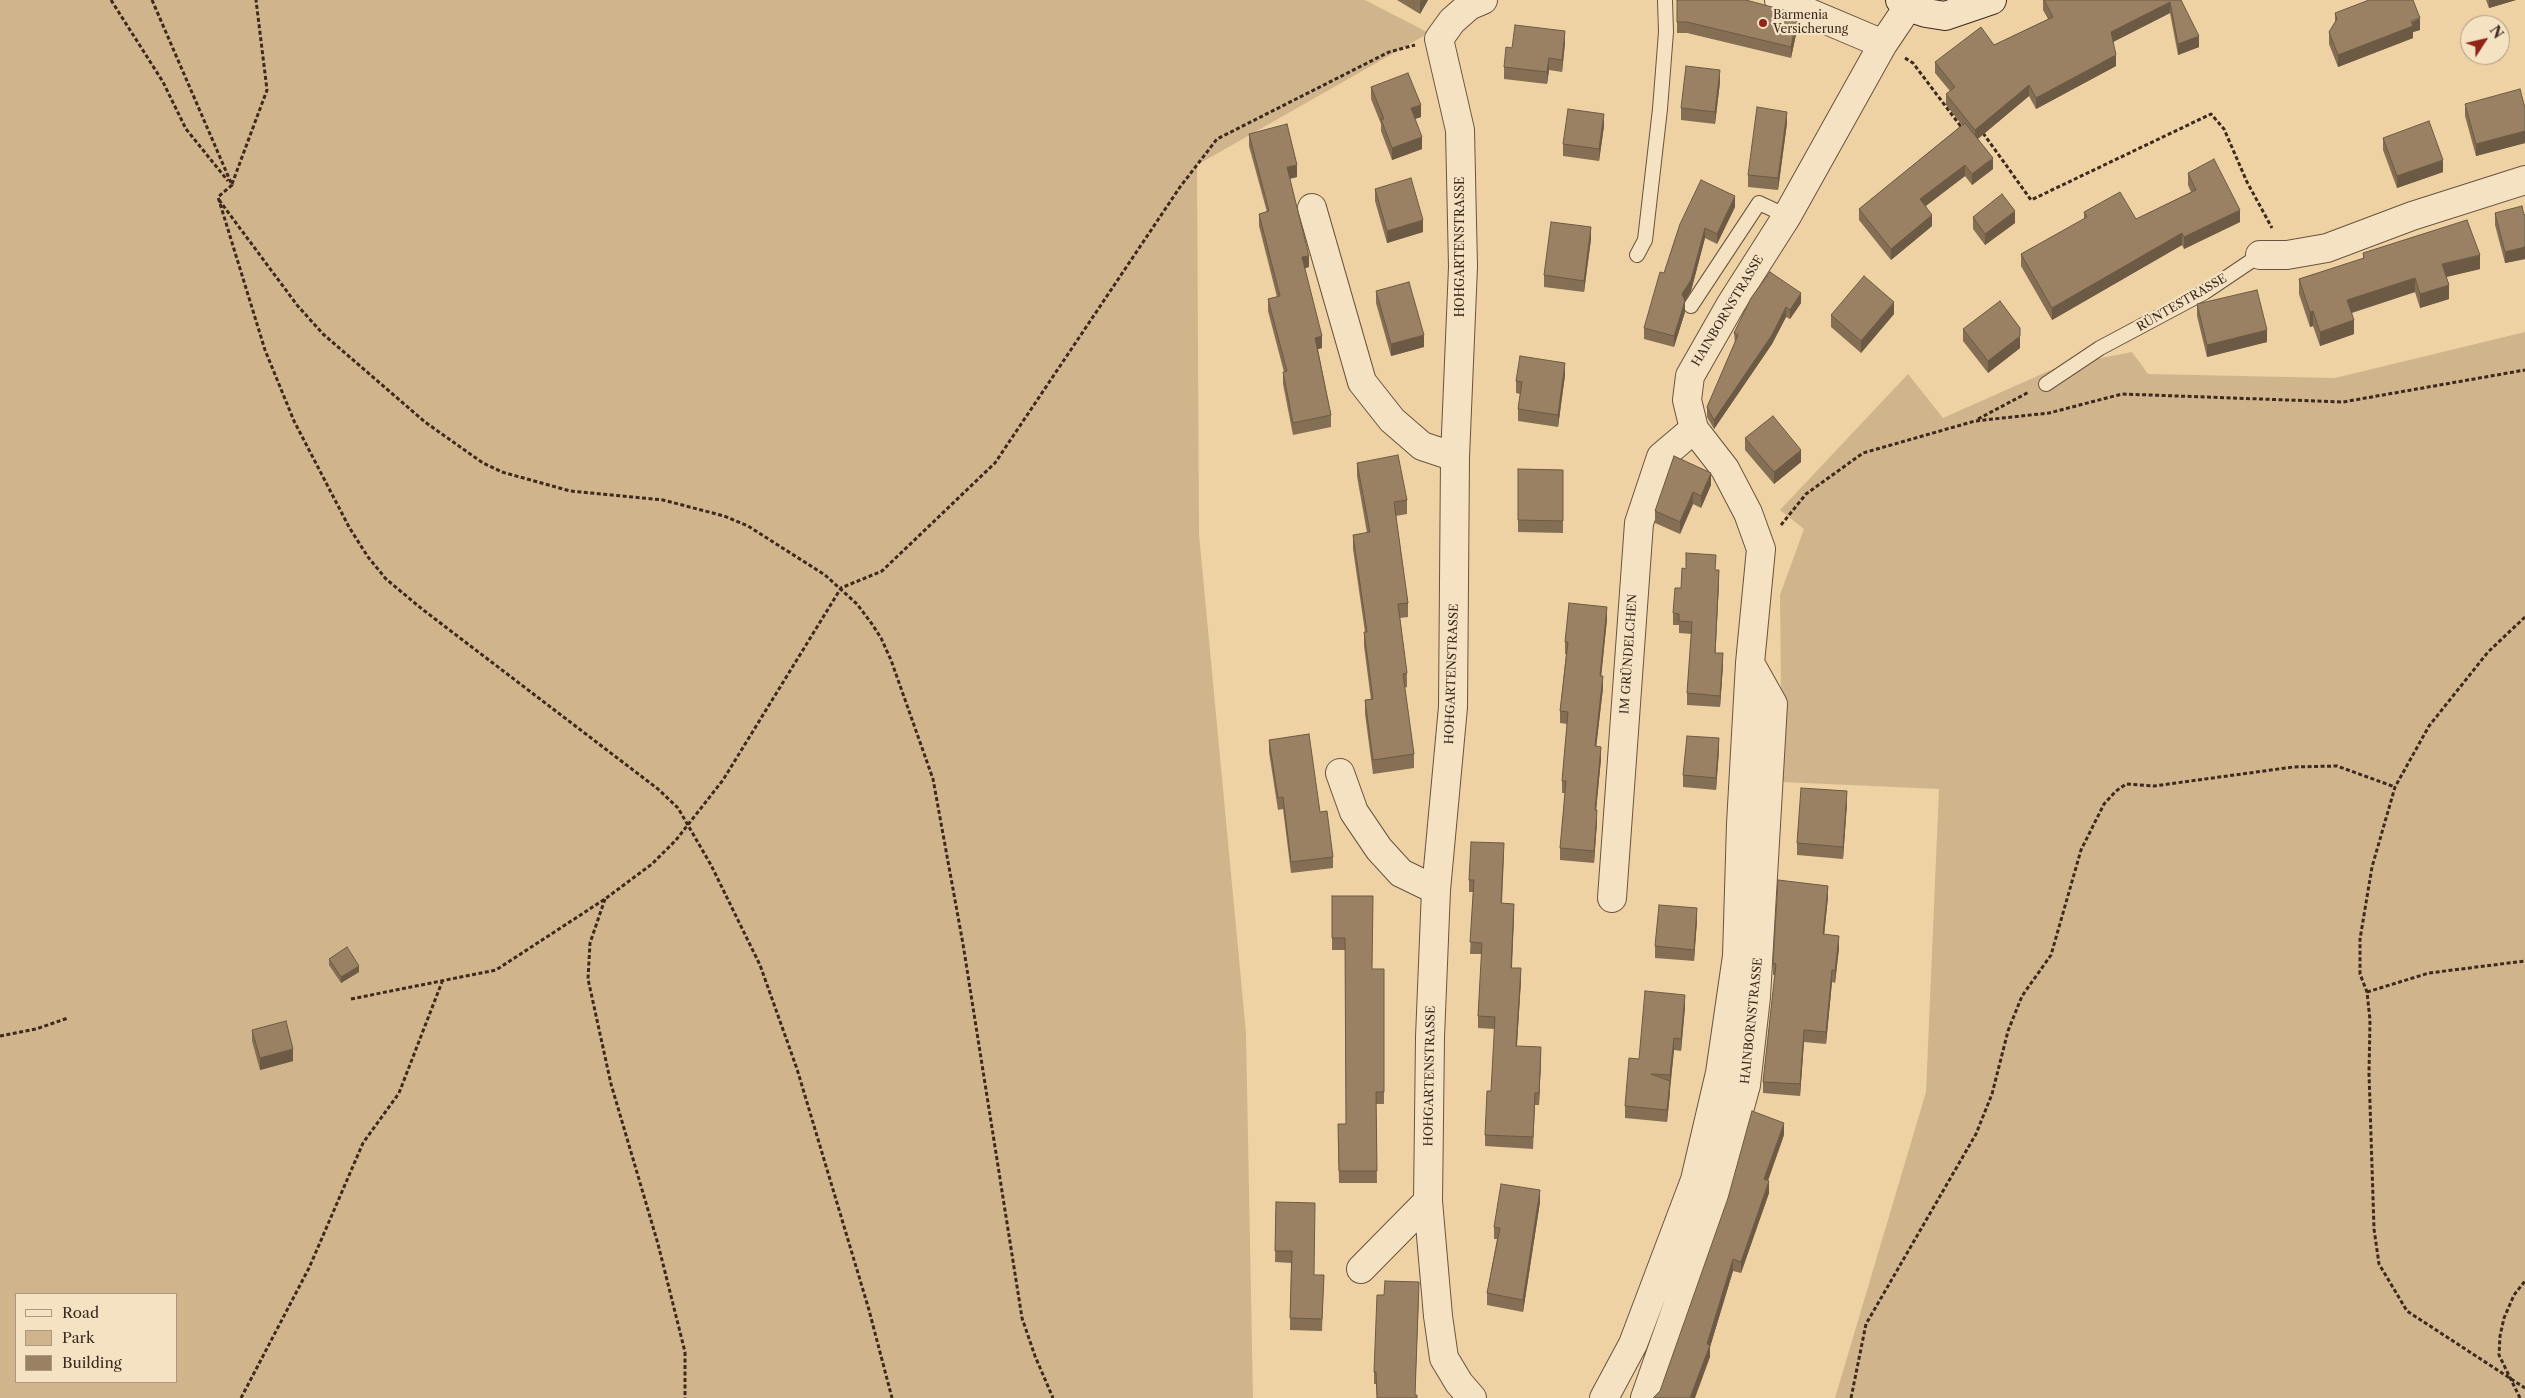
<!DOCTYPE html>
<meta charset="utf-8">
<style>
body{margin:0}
#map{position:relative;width:2525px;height:1398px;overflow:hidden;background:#eed2a3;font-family:"Libre Caslon Text",serif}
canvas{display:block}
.legend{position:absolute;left:15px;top:1293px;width:162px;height:90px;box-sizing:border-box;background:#f4e2c3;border:1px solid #ab9881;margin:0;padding:6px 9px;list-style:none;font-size:15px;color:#3e291e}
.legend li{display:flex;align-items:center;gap:10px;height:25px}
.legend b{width:25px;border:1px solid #ab9881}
.north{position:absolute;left:2460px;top:15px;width:50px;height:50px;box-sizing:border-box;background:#f4e2c3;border:1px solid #ab9881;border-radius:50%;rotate:55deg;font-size:14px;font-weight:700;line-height:20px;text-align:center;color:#3e291e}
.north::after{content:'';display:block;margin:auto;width:18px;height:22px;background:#8f2418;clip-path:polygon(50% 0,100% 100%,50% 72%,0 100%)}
</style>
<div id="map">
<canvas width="2525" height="1398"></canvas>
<ul class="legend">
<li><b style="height:6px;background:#f4e2c3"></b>Road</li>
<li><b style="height:14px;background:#d0b58c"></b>Park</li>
<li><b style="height:14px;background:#9a8163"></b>Building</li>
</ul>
<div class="north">N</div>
</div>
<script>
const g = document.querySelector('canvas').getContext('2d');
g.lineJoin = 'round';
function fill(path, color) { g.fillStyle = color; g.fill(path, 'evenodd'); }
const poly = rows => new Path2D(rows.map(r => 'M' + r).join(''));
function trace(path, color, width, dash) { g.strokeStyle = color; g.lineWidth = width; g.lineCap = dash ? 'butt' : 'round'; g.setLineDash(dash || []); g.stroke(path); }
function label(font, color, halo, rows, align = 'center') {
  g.font = font + ' "Libre Caslon Text",serif'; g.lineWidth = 4.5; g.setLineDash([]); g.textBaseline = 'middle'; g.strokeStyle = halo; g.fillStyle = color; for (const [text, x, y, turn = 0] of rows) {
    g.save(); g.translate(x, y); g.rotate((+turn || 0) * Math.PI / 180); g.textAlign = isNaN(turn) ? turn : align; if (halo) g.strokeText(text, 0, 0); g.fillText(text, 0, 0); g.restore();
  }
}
const green = poly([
 [0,0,1365,0,1429,33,1197,165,1199,534,1246,1033,1253,1398,0,1398],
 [16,1294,176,1294,176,1382,16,1382],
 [2525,332,2525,1398,1835,1398,1926,1092,1939,789,1782,782,1780,595,1804,529,1780,510,1908,374,1943,418,2060,366,2132,352,2148,374,2335,378]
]);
const path = poly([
 [111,0,163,82,186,129,228,181],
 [152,0,232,185,218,197,265,350,294,421,349,527,368,557,386,579,422,609,658,789,678,808,711,865,760,965,797,1069,869,1310,892,1398],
 [1905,58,1913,63,1962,128],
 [1983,133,2031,200,2211,114,2224,129,2247,182,2272,228],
 [232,184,267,90,256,0],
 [219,200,297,305,323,334,425,422,483,463,502,472,570,491,663,500,724,516,748,526,825,575,857,604,872,624,881,638,891,660,933,779,963,944,1022,1318,1035,1356,1053,1398],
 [1978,419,2029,392],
 [1781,525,1806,494,1863,453,1975,421,2049,413,2122,394,2343,402,2525,370],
 [2525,617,2488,652,2429,726,2395,787,2372,867,2360,939,2360,974,2367,992,2370,1020,2369,1073,2374,1229,2379,1264,2407,1311,2525,1388],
 [605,899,590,943,588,979,611,1084,658,1244,685,1352,685,1398],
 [2367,992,2429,973,2525,961],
 [351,999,496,970,605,899,652,864,676,840,723,780,841,588,882,571,995,463,1180,187,1217,139,1389,52,1415,45],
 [0,1036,36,1029,68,1018],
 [241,1398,309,1268,363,1143,399,1093,442,982],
 [1851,1398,1866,1324,1976,1134,1992,1094,2008,1031,2022,996,2051,955,2081,850,2104,804,2116,791,2126,784,2154,786,2293,767,2337,766,2395,787],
 [2520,1398,2499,1355,2500,1336,2504,1318,2514,1295,2525,1281]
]);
const lane = poly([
 [1637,255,1645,240,1660,109,1666,32,1665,0],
 [1691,306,1759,203,1787,216],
 [2046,384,2100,348,2205,292,2260,255]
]);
const street = poly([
 [1779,0,1883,44],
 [1312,208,1362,382,1392,420,1422,446,1455,457],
 [2260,255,2287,255,2327,248,2412,216,2525,180],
 [1340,773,1354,812,1379,849,1401,873,1436,890],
 [1612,898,1639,523,1661,457,1694,429],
 [1361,1269,1428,1201],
 [1472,1398,1459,1383,1444,1358,1438,1316,1428,1201,1430,1037,1436,890,1453,707,1455,457,1463,267,1460,130,1439,39,1452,21,1469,6,1483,0],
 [1604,1398,1633,1344,1695,1180,1720,1073,1737,956,1741,824,1750,663,1761,549,1748,513,1725,469,1694,429,1687,400,1690,376,1731,304,1787,216,1883,44,1908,7],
 [1645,1398,1713,1205,1746,1085,1756,997,1773,704,1750,663]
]);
const secondary = poly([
 [1900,0,1908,7,1926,13,1945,16,1992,0]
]);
const wall = poly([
 [1397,0,1428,0,1420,14],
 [1677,0,1798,25,1791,58,1687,33,1677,33],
 [2043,0,2181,0,2199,47,2178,55,2170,13,2113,42,2116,66,2036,109,2029,96,1978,139,1993,169,1972,185,1965,176,1926,206,1932,226,1891,260,1859,220,1859,209,1962,125,1946,105,1946,94,1950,91,1935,73,1935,62,1994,45,2048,19,2043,10],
 [2486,0,2516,0,2489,8],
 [2335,13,2420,30,2413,32,2413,38,2338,67,2329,44,2329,32,2335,22],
 [1565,43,1562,72,1549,70,1547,84,1504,79,1504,67],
 [1720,82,1715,124,1681,120,1681,108],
 [1371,87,1421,117,1415,119,1422,149,1392,160,1381,131,1381,124,1371,99],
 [2465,104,2525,108,2525,143,2476,156,2465,116],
 [1787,123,1778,190,1748,187,1748,175],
 [1604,126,1599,161,1563,156,1563,144],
 [1249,134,1297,177,1290,179,1309,267,1305,268,1322,348,1318,349,1331,415,1331,427,1293,435,1283,384,1283,372,1284,372,1268,311,1268,299,1277,297,1259,226,1259,214,1267,212,1249,146],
 [2383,138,2443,172,2397,188,2383,150],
 [2188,173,2240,222,2184,249,2182,245,2052,320,2021,266,2021,254,2084,219,2084,212,2136,219,2191,192,2188,185],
 [1375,189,1423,232,1387,243,1375,201],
 [1735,207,1717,244,1705,238,1691,291,1685,301,1685,312,1674,347,1644,339,1644,328,1664,273,1680,224],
 [2495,213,2525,214,2525,259,2505,263,2495,225],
 [1973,217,2015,223,1985,245,1973,229],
 [1591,239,1584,292,1544,287,1544,275],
 [2363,253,2480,269,2446,277,2449,299,2420,308,2415,292,2352,313,2354,334,2320,346,2313,326,2310,327,2299,294,2299,279,2363,259],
 [1376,291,1424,347,1391,356,1376,303],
 [1751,298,1801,303,1790,319,1786,317,1772,344,1714,429,1707,417,1707,407,1735,343,1734,333],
 [2197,304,2267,342,2207,357,2197,316],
 [1894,314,1861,353,1831,327,1831,315],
 [1963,329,2020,348,1988,373,1963,341],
 [1565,375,1558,427,1518,421,1518,409,1520,394,1516,393,1516,381],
 [1745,438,1801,462,1774,484,1745,450],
 [1674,456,1711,485,1701,508,1693,504,1680,534,1655,523,1655,511],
 [1357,463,1407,500,1407,514,1396,516,1408,603,1408,617,1400,618,1407,673,1407,687,1404,688,1414,754,1414,768,1373,774,1365,714,1365,700,1371,700,1364,646,1364,632,1365,632,1353,549,1353,535,1367,533,1357,476],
 [1518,469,1563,470,1563,533,1518,532],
 [1716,570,1719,582,1715,653,1723,665,1720,707,1687,705,1687,693,1692,634,1679,633,1679,625,1673,625,1673,613,1681,588],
 [1607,619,1601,676,1603,688,1596,746,1601,759,1596,810,1597,822,1594,863,1560,860,1560,848,1565,793,1562,793,1562,781,1567,724,1560,723,1560,711,1566,654,1565,654,1565,642],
 [1269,740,1320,812,1333,857,1333,868,1291,873,1283,809,1278,810,1269,752],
 [1719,750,1716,790,1683,787,1683,775],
 [1847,803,1843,859,1797,855,1797,843],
 [1504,855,1502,903,1514,916,1512,968,1521,980,1517,1046,1541,1059,1539,1105,1535,1105,1533,1149,1485,1146,1485,1135,1491,1091,1495,1029,1478,1028,1478,1016,1482,954,1470,954,1473,892,1469,892,1469,880],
 [1332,896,1372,969,1384,969,1384,1104,1376,1104,1377,1183,1339,1183,1338,1124,1346,1124,1345,950,1332,950],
 [1828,897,1824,935,1839,948,1835,983,1832,982,1826,1044,1804,1042,1800,1096,1763,1093,1763,1082,1775,975,1773,975,1773,963],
 [1697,920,1694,961,1655,958,1655,946],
 [329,959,359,972,341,983,329,965],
 [1685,1007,1681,1051,1674,1050,1667,1122,1625,1118,1625,1106,1639,1059],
 [252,1030,293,1061,260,1070,252,1041],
 [1784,1135,1768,1181,1769,1193,1741,1273,1733,1271,1710,1347,1710,1357,1660,1391],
 [1276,1202,1314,1275,1324,1275,1322,1331,1290,1330,1291,1263,1275,1262],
 [1540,1202,1523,1312,1487,1305,1487,1293,1497,1239,1494,1239,1494,1227],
 [1419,1294,1415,1395,1417,1398,1377,1398,1376,1384,1374,1384,1374,1372,1384,1295]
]);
const shadedWall = poly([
 [1421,0,1428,0,1420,14,1420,2],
 [2489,0,2516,0,2489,8],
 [2170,2,2170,13,2111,43,2111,32],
 [1798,14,1798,25,1791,58,1791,47],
 [2420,18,2420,30,2413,32,2413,38,2338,67,2338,55],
 [1565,31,1565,43,1562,72,1562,60],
 [2199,36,2199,47,2178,55,2178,44],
 [2116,55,2116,66,2036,109,2036,98],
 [1549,58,1549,70,1547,84,1547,72],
 [1720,70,1720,82,1715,124,1715,112],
 [2029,85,2029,96,1975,141,1975,130],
 [1421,105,1421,117,1411,120,1411,108],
 [1787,112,1787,123,1778,190,1778,178],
 [1604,114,1604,126,1599,161,1599,149],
 [2525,131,2525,143,2476,156,2476,144],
 [1422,137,1422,149,1392,160,1392,148],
 [1993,158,1993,169,1972,185,1972,174],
 [2443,160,2443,172,2397,188,2397,176],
 [1297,165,1297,177,1287,179,1287,167],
 [1965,165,1965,176,1920,210,1920,199],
 [1735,196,1735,207,1717,244,1717,234],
 [2240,210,2240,222,2184,249,2184,237],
 [2015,211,2015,223,1985,245,1985,234],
 [1932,215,1932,226,1891,260,1891,249],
 [1423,220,1423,232,1387,243,1387,231],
 [1591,227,1591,239,1584,292,1584,281],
 [1705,228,1705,238,1691,291,1685,301,1685,312,1674,347,1674,336,1682,294],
 [2182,233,2182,245,2052,320,2052,308],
 [2525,247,2525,259,2505,263,2505,252],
 [2480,255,2480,269,2442,278,2442,264],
 [1309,256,1309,267,1302,269,1302,257],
 [2415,278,2415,292,2347,314,2347,300],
 [2449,285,2449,299,2420,308,2420,294],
 [1801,293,1801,303,1790,319,1790,310],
 [1894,302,1894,314,1861,353,1861,341],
 [1786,307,1786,317,1772,344,1714,429,1714,420],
 [2313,311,2313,326,2310,327,2310,312],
 [2354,320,2354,334,2320,346,2320,332],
 [2267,330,2267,342,2207,357,2207,345],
 [1424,335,1424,347,1391,356,1391,344],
 [1322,336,1322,348,1315,350,1315,338],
 [2020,336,2020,348,1988,373,1988,361],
 [1565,363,1565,375,1558,427,1558,415],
 [1801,450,1801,462,1774,484,1774,472],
 [1711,473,1711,485,1701,508,1701,496],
 [1693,492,1693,504,1680,534,1680,522],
 [1719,570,1719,582,1715,665,1715,653],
 [1607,607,1607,619,1600,688,1600,676],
 [1723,653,1723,665,1720,707,1720,696],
 [1603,676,1603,688,1595,758,1595,746],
 [1719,738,1719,750,1716,790,1716,778],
 [1601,747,1601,759,1595,822,1595,810],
 [1847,791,1847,803,1843,859,1843,847],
 [1597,810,1597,822,1594,863,1594,851],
 [1828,886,1828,897,1823,946,1823,934],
 [1514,904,1514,916,1511,979,1511,968],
 [1697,908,1697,920,1694,961,1694,950],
 [1839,936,1839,948,1835,983,1835,971],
 [359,966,359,972,341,983,341,977],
 [1521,968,1521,980,1516,1058,1516,1046],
 [1832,970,1832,982,1826,1044,1826,1032],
 [1685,995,1685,1007,1681,1051,1681,1039],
 [1804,1030,1804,1042,1800,1096,1800,1084],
 [1674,1038,1674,1050,1670,1087,1670,1075],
 [1541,1047,1541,1059,1539,1105,1539,1093],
 [293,1049,293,1061,260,1070,260,1058],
 [1670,1081,1670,1093,1667,1122,1667,1110],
 [1784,1123,1784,1135,1764,1191,1764,1179],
 [1769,1181,1769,1193,1741,1273,1741,1262],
 [1540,1190,1540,1202,1523,1312,1523,1300],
 [1733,1259,1733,1271,1710,1347,1710,1357,1695,1398,1690,1398]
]);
const building = poly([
 [1677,0,1746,0,1798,14,1791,47,1687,22,1677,22,1677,0],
 [2044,0,2181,0,2199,36,2178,44,2170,2,2111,32,2116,55,2036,98,2029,85,1975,130,1946,94,1955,87,1935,62,1981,27,1994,45,2053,17,2044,0],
 [2369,0,2413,0,2420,18,2411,21,2413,26,2338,55,2329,32,2337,19,2335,13,2369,0],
 [1515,25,1565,31,1562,60,1549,58,1547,72,1504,67,1506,47,1512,48,1515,25],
 [1686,66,1720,70,1715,112,1681,108,1686,66],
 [1408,73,1421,105,1411,108,1422,137,1392,148,1381,119,1384,119,1371,87,1408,73],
 [2520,89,2525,108,2525,131,2476,144,2465,104,2520,89],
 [1757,107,1787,112,1778,178,1748,175,1757,107],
 [1568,109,1604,114,1599,149,1563,144,1568,109],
 [2429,121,2443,160,2397,176,2383,138,2429,121],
 [1965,123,1993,158,1972,174,1965,165,1920,199,1932,215,1891,249,1859,209,1965,123],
 [1287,124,1297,165,1287,167,1309,256,1302,257,1322,336,1315,338,1331,415,1293,423,1283,372,1287,371,1268,299,1280,296,1259,214,1269,211,1249,134,1287,124],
 [2214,159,2240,210,2184,237,2182,233,2052,308,2021,254,2087,217,2084,212,2120,192,2136,219,2196,190,2188,173,2214,159],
 [1411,178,1423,220,1387,231,1375,189,1411,178],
 [1701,180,1735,196,1717,234,1705,228,1691,280,1682,294,1685,301,1674,336,1644,328,1660,272,1664,273,1680,224,1701,180],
 [2002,194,2015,211,1985,234,1973,217,2002,194],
 [2522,206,2524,215,2525,214,2525,247,2505,252,2495,213,2522,206],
 [2467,220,2480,255,2442,264,2449,285,2420,294,2415,278,2347,300,2354,320,2320,332,2313,311,2310,312,2299,279,2364,258,2363,253,2467,220],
 [1551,222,1591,227,1584,281,1544,275,1551,222],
 [1770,272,1801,293,1790,310,1786,307,1772,335,1714,420,1707,407,1738,335,1734,333,1751,298,1770,272],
 [1864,276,1894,302,1861,341,1831,315,1864,276],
 [1409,282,1424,335,1391,344,1376,291,1409,282],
 [2257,290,2267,330,2207,345,2197,304,2257,290],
 [2000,301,2020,328,2020,336,1988,361,1963,329,2000,301],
 [1520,356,1565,363,1558,415,1518,409,1522,382,1516,381,1520,356],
 [1773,416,1801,450,1774,472,1745,438,1773,416],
 [1398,455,1407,500,1394,502,1408,603,1398,604,1407,673,1403,674,1414,754,1373,760,1365,700,1373,699,1364,632,1367,632,1353,535,1370,532,1357,463,1398,455],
 [1674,456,1711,473,1701,496,1693,492,1680,522,1655,511,1674,456],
 [1518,469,1563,470,1563,521,1518,520,1518,469],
 [1686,553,1716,555,1715,570,1719,570,1715,653,1723,653,1720,696,1687,693,1692,622,1679,621,1679,614,1673,613,1675,588,1681,588,1682,568,1686,569,1686,553],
 [1569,603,1607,607,1600,676,1603,676,1595,746,1601,747,1595,810,1597,810,1594,851,1560,848,1566,781,1562,781,1568,712,1560,711,1568,642,1565,642,1569,603],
 [1309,734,1320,812,1327,811,1333,857,1291,862,1283,797,1278,798,1269,740,1309,734],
 [1687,736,1719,738,1716,778,1683,775,1687,736],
 [1801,788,1847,791,1843,847,1797,843,1801,788],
 [1471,842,1504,843,1501,903,1514,904,1511,968,1521,968,1516,1046,1541,1047,1539,1093,1535,1093,1533,1137,1485,1135,1487,1091,1491,1091,1495,1017,1478,1016,1482,943,1470,942,1474,880,1469,880,1471,842],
 [1778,880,1828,886,1823,934,1839,936,1835,971,1832,970,1826,1032,1804,1030,1800,1084,1763,1082,1776,964,1773,963,1778,880],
 [1332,896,1373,896,1372,969,1384,969,1384,1092,1376,1092,1377,1171,1339,1171,1338,1124,1346,1124,1345,938,1332,938,1332,896],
 [1659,905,1697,908,1694,950,1655,946,1659,905],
 [347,947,359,966,341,977,329,959,347,947],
 [1645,991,1685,995,1681,1039,1674,1038,1670,1075,1651,1074,1670,1081,1667,1110,1625,1106,1629,1058,1639,1059,1645,991],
 [286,1021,293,1049,260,1058,252,1030,286,1021],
 [1752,1111,1784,1123,1764,1179,1769,1181,1741,1262,1733,1259,1707,1344,1710,1345,1690,1398,1653,1398,1660,1391,1728,1198,1752,1111],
 [1501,1184,1540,1190,1523,1300,1487,1293,1500,1228,1494,1227,1501,1184],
 [1276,1202,1315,1203,1314,1275,1324,1275,1322,1319,1290,1318,1292,1251,1275,1251,1276,1202],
 [1385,1281,1419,1282,1415,1395,1417,1395,1417,1398,1377,1398,1376,1372,1374,1372,1377,1295,1384,1295,1385,1281]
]);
const markers = [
 [1763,23,5,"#8f2418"]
];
const poiNames = [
 ["Barmenia",1773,16],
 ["Versicherung",1773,30]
];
const streetNames = [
 ["HOHGARTENSTRASSE",1461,247,-90],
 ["RÜNTESTRASSE",2182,303,-30],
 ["HAINBORNSTRASSE",1728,311,-59],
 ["IM GRÜNDELCHEN",1629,654,-86],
 ["HOHGARTENSTRASSE",1452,674,-88],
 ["HAINBORNSTRASSE",1752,1021,-84],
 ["HOHGARTENSTRASSE",1430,1076,-89]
];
fill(green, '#d0b58c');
trace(lane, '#6a533f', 16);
trace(street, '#6a533f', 30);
trace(secondary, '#3e291e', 30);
trace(path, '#3e291e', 3, [4, 2.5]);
trace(lane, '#f4e2c3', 14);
trace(street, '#f4e2c3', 28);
trace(secondary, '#f4e2c3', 28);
fill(wall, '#846f55');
fill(shadedWall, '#6c5a45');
fill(building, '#9a8163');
trace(building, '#6c5a45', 1);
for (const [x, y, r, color] of markers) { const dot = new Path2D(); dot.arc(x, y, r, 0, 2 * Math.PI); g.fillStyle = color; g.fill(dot); trace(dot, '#f4e2c3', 2); }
label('12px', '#3e291e', '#f4e2c3', poiNames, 'left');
label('12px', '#3e291e', '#f4e2c3', streetNames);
</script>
